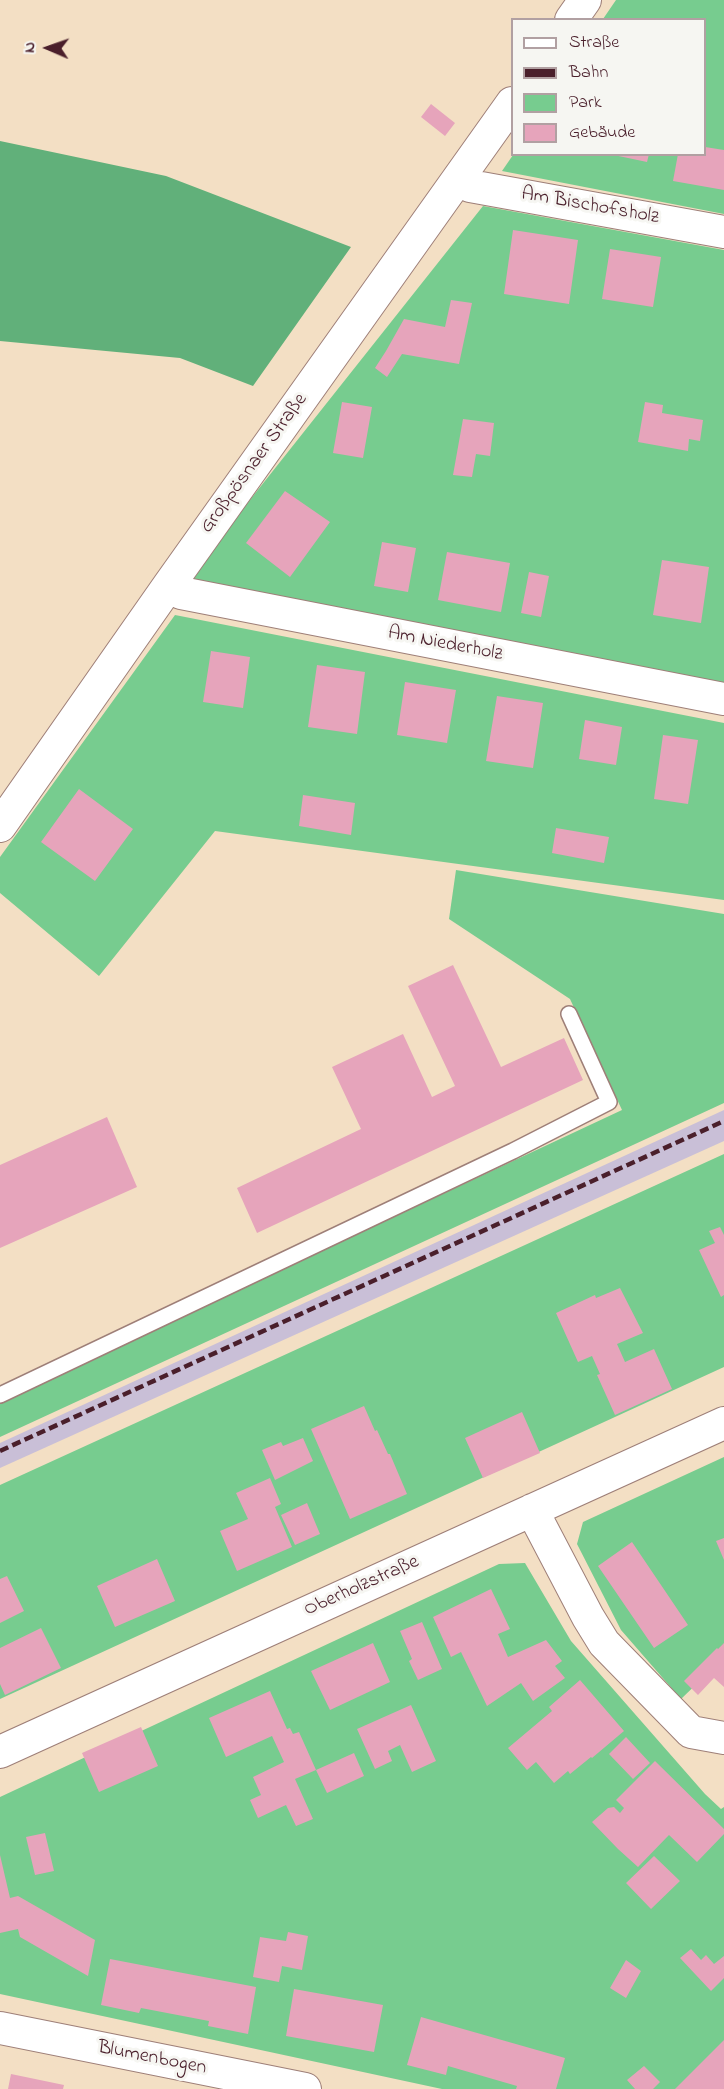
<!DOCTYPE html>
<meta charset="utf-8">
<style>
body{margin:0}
#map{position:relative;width:724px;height:2089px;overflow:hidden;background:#f3dfc4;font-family:"Indie Flower",sans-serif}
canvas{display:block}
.legend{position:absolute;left:511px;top:18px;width:195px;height:138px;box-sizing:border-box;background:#f6f6f2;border:2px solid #b1a0a2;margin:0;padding:8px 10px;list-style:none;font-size:18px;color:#4a1f2b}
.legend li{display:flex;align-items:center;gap:12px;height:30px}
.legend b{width:30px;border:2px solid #b1a0a2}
.north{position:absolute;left:18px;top:18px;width:60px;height:60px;-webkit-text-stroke:4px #f6f6f2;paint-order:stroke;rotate:272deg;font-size:16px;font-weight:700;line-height:24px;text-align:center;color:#4a1f2b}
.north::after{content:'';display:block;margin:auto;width:21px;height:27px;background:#4a1f2b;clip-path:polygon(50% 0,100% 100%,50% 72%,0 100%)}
</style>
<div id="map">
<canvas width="724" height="2089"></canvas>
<ul class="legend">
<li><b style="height:8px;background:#fff"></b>Straße</li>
<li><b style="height:8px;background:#4a1f2b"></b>Bahn</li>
<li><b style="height:16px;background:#77cc8f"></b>Park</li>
<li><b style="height:16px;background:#e6a4bb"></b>Gebäude</li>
</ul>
<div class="north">N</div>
</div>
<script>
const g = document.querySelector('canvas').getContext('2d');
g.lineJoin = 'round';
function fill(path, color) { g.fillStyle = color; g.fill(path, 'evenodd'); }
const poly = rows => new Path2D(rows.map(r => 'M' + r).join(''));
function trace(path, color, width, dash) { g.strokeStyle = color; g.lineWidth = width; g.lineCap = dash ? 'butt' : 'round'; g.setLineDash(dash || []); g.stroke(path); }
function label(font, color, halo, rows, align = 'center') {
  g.font = font + ' "Indie Flower",sans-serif'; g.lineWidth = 6; g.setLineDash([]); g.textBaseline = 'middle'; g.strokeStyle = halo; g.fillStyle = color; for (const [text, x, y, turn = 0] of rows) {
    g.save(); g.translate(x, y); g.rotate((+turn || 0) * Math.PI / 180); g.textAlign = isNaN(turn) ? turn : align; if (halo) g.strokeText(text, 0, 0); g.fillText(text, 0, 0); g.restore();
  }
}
const industrial = poly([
 [724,1110,724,1141,0,1468,0,1443]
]);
const green = poly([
 [616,0,724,0,724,214,502,171,513,155,704,154,704,20,603,19],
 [483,206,724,250,724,686,188,578],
 [175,615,724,723,724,900,215,831,99,976,0,893,0,857],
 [456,870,724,914,724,1103,0,1437,0,1401,622,1110,570,999,449,919],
 [724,1154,724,1367,0,1699,0,1485],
 [724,1457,724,1685,710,1671,681,1699,621,1630,577,1544,583,1522],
 [525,1563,571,1641,705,1794,721,1809,724,1807,724,2089,442,2089,0,1994,0,1797,499,1564]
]);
const forest = poly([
 [0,141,166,176,351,247,253,386,180,358,0,341]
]);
const building = poly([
 [431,104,455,123,445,136,421,117],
 [705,147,724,150,724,190,673,181,678,154,705,154],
 [609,154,649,154,647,162],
 [513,230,578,240,569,304,504,294],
 [610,249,661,257,653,307,602,299],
 [451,300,472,303,459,364,402,354,387,377,375,368,386,351,404,319,445,327],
 [342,402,372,407,363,458,333,453],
 [645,402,663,405,662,413,703,420,700,441,689,439,688,451,638,442],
 [463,419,494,423,490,456,476,454,472,477,453,475],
 [285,491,330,522,290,577,246,543],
 [382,542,416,548,408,592,374,586],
 [447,552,510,563,501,612,438,600],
 [662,560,709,567,701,623,653,615],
 [529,572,549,576,541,617,521,613],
 [211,651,250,657,243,708,203,702],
 [317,665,365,672,357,734,308,727],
 [405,682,456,690,447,743,397,735],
 [497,696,543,703,533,768,486,761],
 [585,720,622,727,616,765,579,759],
 [663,735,698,740,688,804,654,799],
 [79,789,133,829,95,881,41,842],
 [303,795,355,803,351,835,299,826],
 [556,828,609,837,604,863,552,853],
 [453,965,501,1067,564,1038,583,1080,257,1233,237,1188,361,1129,332,1067,403,1034,432,1097,455,1086,408,986],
 [107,1117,137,1187,0,1248,0,1165],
 [720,1227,724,1235,724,1295,721,1297,699,1250,715,1243,709,1231],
 [620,1288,643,1333,617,1344,625,1362,654,1349,672,1389,615,1415,597,1375,600,1374,592,1356,578,1362,556,1313,595,1295,596,1298],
 [364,1406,375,1431,377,1430,388,1454,390,1454,407,1494,350,1519,311,1429],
 [522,1412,540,1453,483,1478,465,1438],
 [303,1438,313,1461,275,1480,262,1450,281,1442,283,1446],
 [270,1478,281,1504,275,1507,292,1547,237,1571,220,1531,248,1519,236,1493],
 [307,1503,320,1534,295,1545,281,1515],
 [724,1538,724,1560,716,1541],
 [632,1542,688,1625,654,1648,598,1566],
 [157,1559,175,1601,115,1627,97,1586],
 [7,1576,24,1611,0,1623,0,1579],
 [491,1589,510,1629,498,1634,508,1657,546,1640,562,1661,555,1666,565,1678,533,1701,521,1683,487,1706,461,1652,451,1657,433,1617],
 [422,1622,442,1669,418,1680,409,1661,412,1659,400,1631],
 [41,1628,61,1668,5,1695,0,1684,0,1648],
 [373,1643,390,1682,330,1710,311,1671],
 [724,1643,724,1687,714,1678,698,1695,684,1681,717,1648,718,1649],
 [580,1680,624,1731,592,1758,591,1757,570,1774,568,1771,554,1783,536,1762,527,1770,508,1748,552,1711,549,1707],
 [270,1691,287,1729,290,1728,293,1734,299,1732,316,1770,295,1779,313,1819,296,1826,286,1805,258,1818,250,1800,261,1795,253,1777,284,1762,272,1736,226,1757,209,1718],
 [411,1705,436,1761,412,1772,400,1745,388,1751,392,1761,375,1769,357,1729],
 [141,1727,158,1766,99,1792,82,1753],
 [626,1737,650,1763,633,1779,609,1754],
 [354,1753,364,1776,327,1793,316,1770],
 [655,1761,724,1829,724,1834,697,1862,669,1835,638,1867,618,1849,592,1822,608,1808,614,1807,620,1813,624,1808,616,1800],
 [45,1833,54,1871,35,1875,26,1837],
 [0,1855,10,1898,18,1896,95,1940,88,1976,20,1937,18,1929,0,1933],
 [654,1856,680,1881,651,1909,626,1883],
 [288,1932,308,1936,302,1970,282,1966,279,1982,253,1977,260,1937,286,1941],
 [691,1949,701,1960,706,1955,714,1964,724,1956,724,1978,711,1991,680,1958],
 [110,1959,256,1987,248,2034,208,2026,209,2021,141,2008,139,2013,101,2005],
 [626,1960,641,1971,626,1998,610,1988],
 [294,1989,383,2005,374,2052,286,2036],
 [421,2017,565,2058,556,2089,516,2089,517,2086,448,2066,446,2075,407,2065],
 [724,2040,724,2089,675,2089],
 [644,2066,660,2082,653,2089,635,2089,627,2080],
 [11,2074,64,2085,63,2089,8,2089]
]);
const lane = poly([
 [0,1395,513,1151,609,1102,569,1014]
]);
const street = poly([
 [571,20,585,0],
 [458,179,470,186,724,232],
 [169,585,181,593,724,699],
 [0,826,169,585,512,103],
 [532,1510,588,1617,604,1643,691,1732,724,1738],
 [0,1752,724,1423],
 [0,2028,305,2089]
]);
const rail = poly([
 [0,1451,724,1121]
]);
const streetNames = [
 ["Am Bischofsholz",590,207,10],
 ["Großpösnaer Straße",255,464,-54],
 ["Am Niederholz",445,645,11],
 ["Oberholzstraße",362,1587,-24],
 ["Blumenbogen",152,2059,11]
];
fill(industrial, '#c9bfd7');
fill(green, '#77cc8f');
fill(forest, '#61b07a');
fill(building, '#e6a4bb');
trace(lane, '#9e7f78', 18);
trace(street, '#9e7f78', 34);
trace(lane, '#fff', 15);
trace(street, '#fff', 32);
trace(rail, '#4a1f2b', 4.5, [9, 4.5]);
label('20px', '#4a1f2b', '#f6f6f2', streetNames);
</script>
